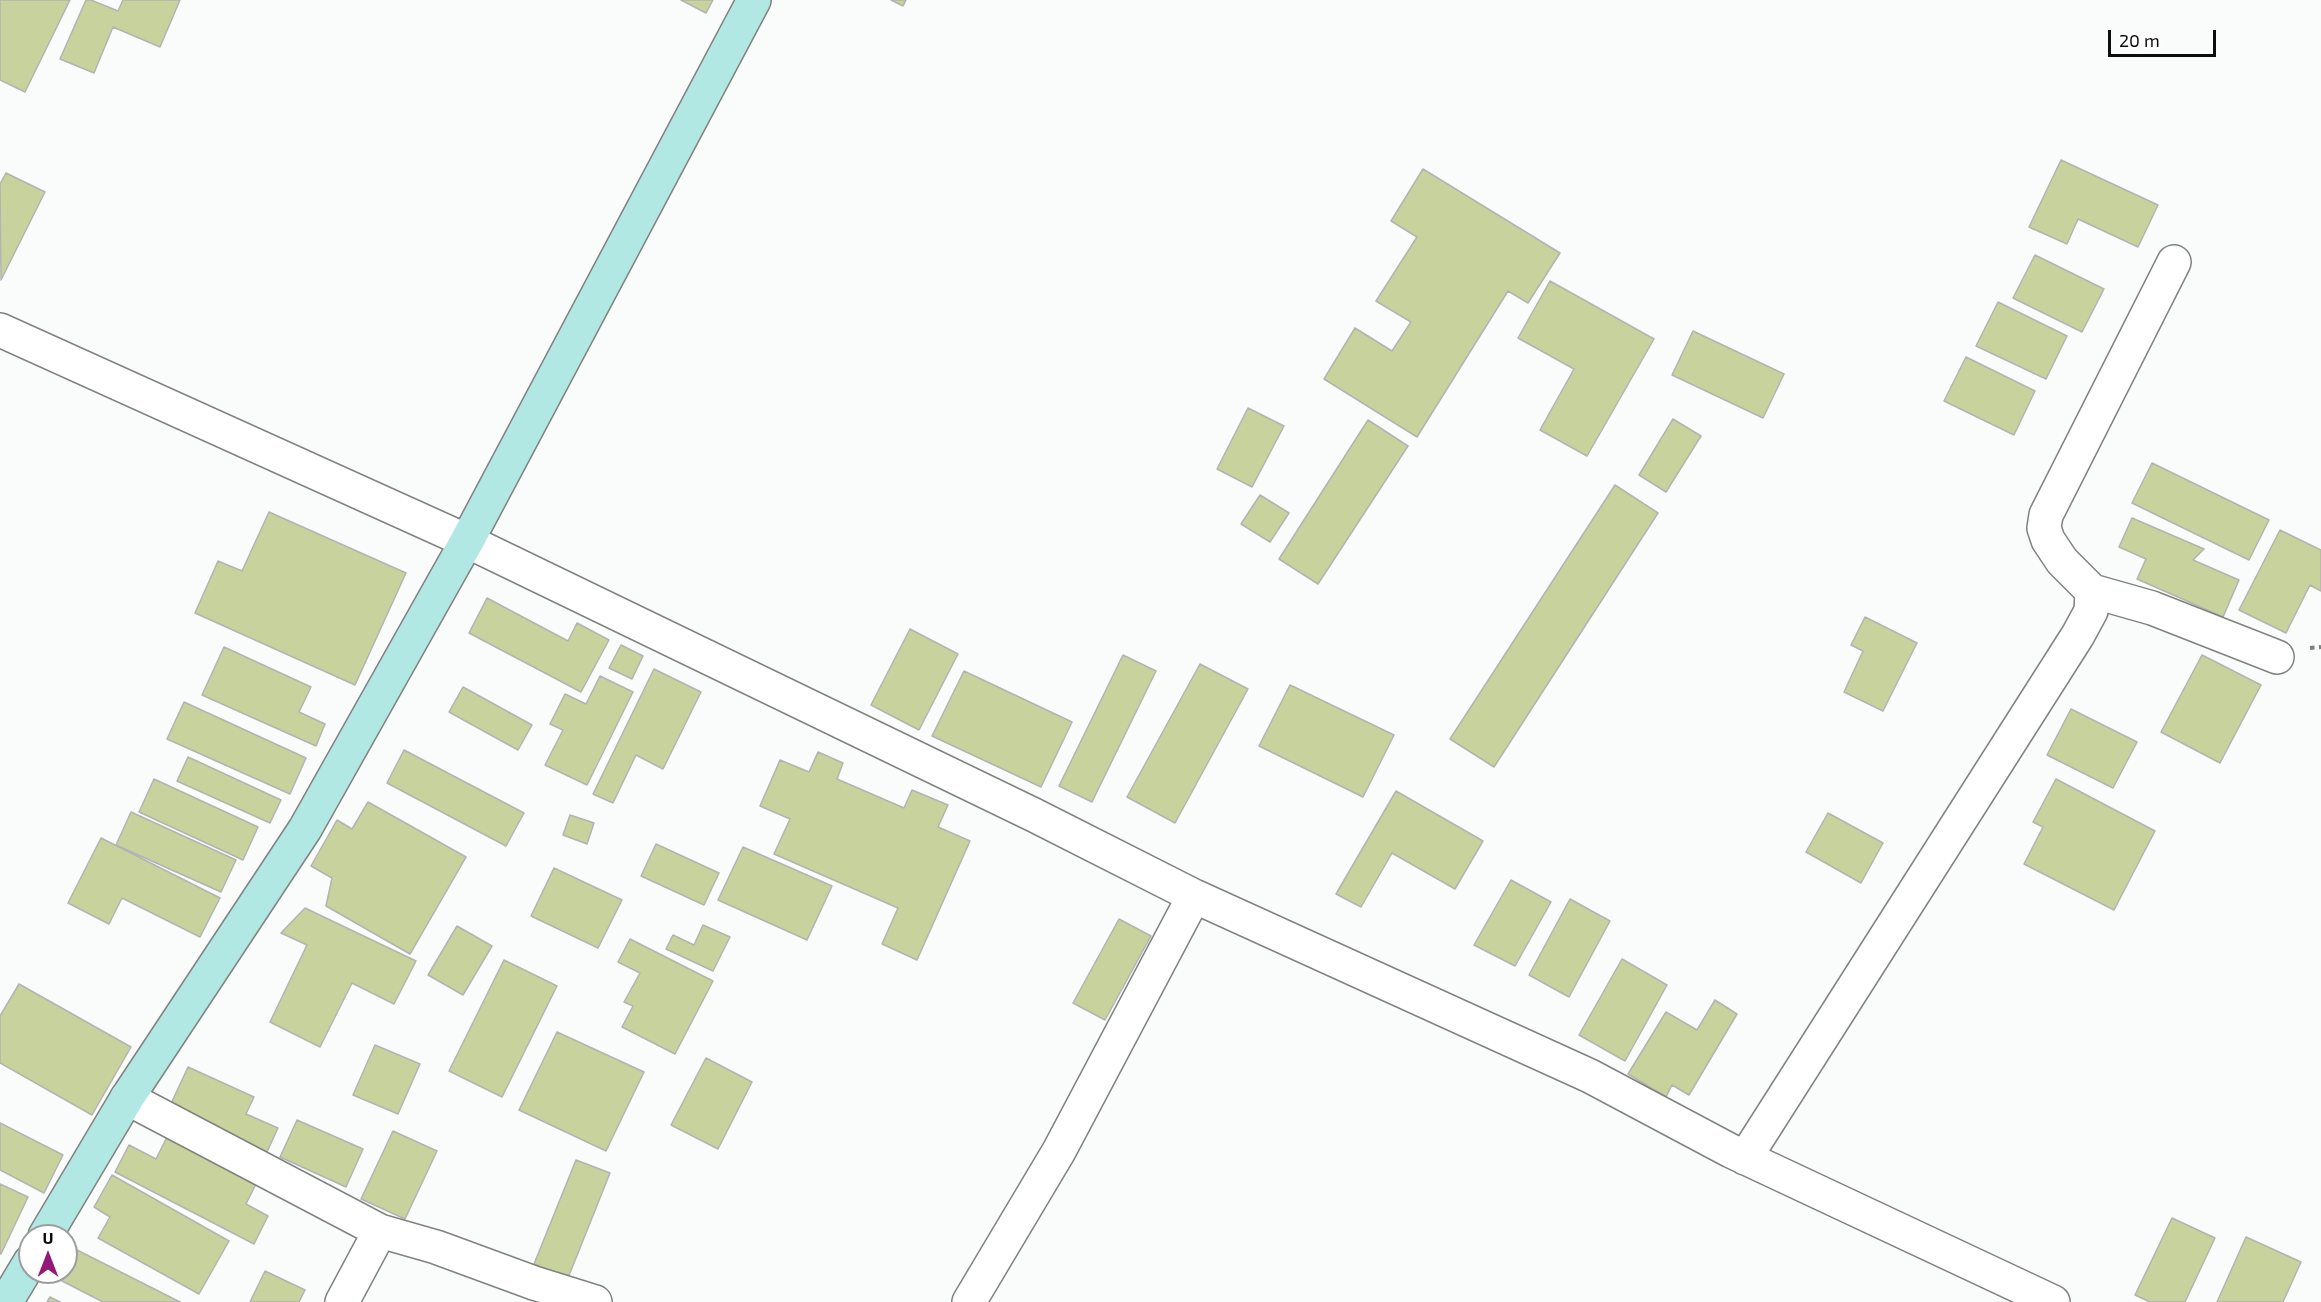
<!DOCTYPE html>
<style>
body{margin:0}
#map{position:relative;width:2321px;height:1302px;overflow:hidden;background:#f9fcfa;font-family:"Exo 2",sans-serif}
canvas{display:block}
.north{position:absolute;left:18px;top:1224px;width:60px;height:60px;box-sizing:border-box;background:#fff;border:2px solid #9e9e9e;border-radius:50%;rotate:0deg;font-size:16px;font-weight:700;line-height:24px;text-align:center;color:#0c0d0c}
.north::after{content:'';display:block;margin:auto;width:21px;height:27px;background:#921976;clip-path:polygon(50% 0,100% 100%,50% 72%,0 100%)}
.scale{position:absolute;left:2108px;top:30px;width:108px;height:27px;box-sizing:border-box;border:3px solid #0c0d0c;border-top:0;padding-left:8px;font-size:18px;line-height:21px;white-space:nowrap;color:#0c0d0c;-webkit-text-stroke:4px #fff;paint-order:stroke}
</style>
<div id="map">
<canvas width="2321" height="1302"></canvas>
<div class="north">U</div>
<div class="scale">20 m</div>
</div>
<script>
const g = document.querySelector('canvas').getContext('2d');
g.lineJoin = 'round';
function fill(path, color) { g.fillStyle = color; g.fill(path, 'evenodd'); }
const poly = rows => new Path2D(rows.map(r => 'M' + r).join(''));
function trace(path, color, width, dash) { g.strokeStyle = color; g.lineWidth = width; g.lineCap = dash ? 'butt' : 'round'; g.setLineDash(dash || []); g.stroke(path); }
const building = poly([
 [0,0,70,0,25,92,0,80,0,0],
 [86,0,91,0,118,11,123,0,180,0,160,47,113,27,94,73,60,59,86,0],
 [681,0,713,0,706,13,681,0],
 [891,0,906,0,903,6,891,0],
 [2061,160,2158,205,2138,247,2078,219,2067,244,2029,227,2061,160],
 [1423,169,1560,253,1528,303,1508,291,1417,437,1324,379,1355,328,1392,351,1411,322,1376,301,1417,237,1391,221,1423,169],
 [6,173,45,192,1,280,0,184,6,173],
 [2035,255,2104,289,2082,332,2013,298,2035,255],
 [1550,281,1654,339,1587,456,1540,430,1574,369,1518,338,1550,281],
 [1998,302,2067,336,2046,379,1976,346,1998,302],
 [1693,331,1784,374,1763,418,1672,375,1693,331],
 [1966,357,2035,391,2014,435,1944,401,1966,357],
 [1248,408,1284,426,1252,487,1217,469,1248,408],
 [1673,419,1701,436,1666,492,1639,475,1673,419],
 [1368,420,1408,446,1318,584,1279,559,1368,420],
 [2152,463,2269,520,2249,560,2132,503,2152,463],
 [1615,485,1658,513,1494,767,1450,739,1615,485],
 [1260,495,1289,513,1270,542,1241,524,1260,495],
 [269,512,406,573,355,685,195,613,218,561,242,571,269,512],
 [2132,518,2204,549,2193,560,2239,580,2223,617,2137,579,2146,559,2119,547,2132,518],
 [2280,530,2321,550,2321,591,2310,585,2286,633,2239,610,2280,530],
 [487,598,568,641,577,623,609,640,581,692,469,633,487,598],
 [1865,617,1917,643,1883,711,1844,692,1863,651,1851,645,1865,617],
 [910,629,958,654,919,730,871,705,910,629],
 [621,645,643,656,632,679,609,668,621,645],
 [224,647,311,687,299,712,325,724,316,746,202,695,224,647],
 [1123,655,1156,671,1092,802,1059,786,1123,655],
 [2202,655,2261,685,2220,763,2161,732,2202,655],
 [1200,664,1248,689,1175,823,1127,797,1200,664],
 [654,669,701,692,663,769,636,755,613,803,593,794,654,669],
 [964,671,1072,722,1041,787,932,736,964,671],
 [600,676,633,692,587,785,545,765,563,730,550,724,565,694,586,704,600,676],
 [1290,685,1394,735,1363,797,1259,746,1290,685],
 [463,687,532,725,518,750,449,712,463,687],
 [184,702,306,758,290,794,167,739,184,702],
 [2071,709,2137,742,2113,788,2047,755,2071,709],
 [404,750,524,813,506,846,387,783,404,750],
 [818,752,843,763,837,779,904,808,912,790,948,805,938,827,970,841,917,960,882,944,898,908,774,854,790,819,760,806,780,760,809,772,818,752],
 [188,757,281,800,270,823,177,781,188,757],
 [154,779,258,827,243,860,139,812,154,779],
 [2056,779,2155,831,2114,910,2024,864,2043,827,2033,822,2056,779],
 [1396,791,1483,841,1455,889,1392,853,1361,907,1336,894,1396,791],
 [368,802,466,857,410,954,326,906,332,878,311,866,337,820,352,829,368,802],
 [131,812,236,860,221,892,116,845,131,812],
 [1828,813,1883,843,1861,883,1806,852,1828,813],
 [570,815,594,823,587,844,563,835,570,815],
 [101,838,220,898,200,937,122,898,109,924,68,903,101,838],
 [656,844,719,873,704,905,641,876,656,844],
 [743,847,832,886,807,940,718,900,743,847],
 [554,868,622,900,598,948,531,916,554,868],
 [1511,880,1551,902,1515,966,1474,945,1511,880],
 [1570,899,1610,921,1569,997,1529,975,1570,899],
 [305,908,416,961,394,1004,352,983,320,1047,270,1022,307,945,281,933,305,908],
 [1119,919,1151,936,1105,1020,1073,1003,1119,919],
 [703,925,730,937,713,971,666,949,673,935,694,945,703,925],
 [457,926,492,946,463,995,428,975,457,926],
 [630,939,713,981,675,1054,622,1027,633,1006,624,1002,640,973,618,962,630,939],
 [1622,959,1667,985,1625,1061,1579,1035,1622,959],
 [504,960,557,986,502,1097,449,1071,504,960],
 [19,984,131,1047,92,1115,0,1063,0,1016,19,984],
 [1715,1000,1737,1014,1689,1095,1672,1085,1666,1097,1628,1074,1666,1012,1697,1030,1715,1000],
 [557,1032,644,1072,606,1151,519,1110,557,1032],
 [375,1045,420,1064,398,1114,353,1095,375,1045],
 [706,1058,752,1082,718,1149,671,1125,706,1058],
 [188,1067,254,1097,246,1114,278,1128,267,1152,169,1108,188,1067],
 [297,1120,363,1149,346,1187,280,1157,297,1120],
 [0,1123,63,1155,44,1193,0,1170,0,1123],
 [393,1131,437,1151,405,1219,361,1199,393,1131],
 [167,1137,256,1184,246,1204,268,1216,254,1244,115,1172,129,1145,156,1159,167,1137],
 [576,1160,610,1173,568,1278,534,1264,576,1160],
 [112,1175,229,1241,199,1294,98,1238,110,1217,94,1207,112,1175],
 [0,1184,28,1197,1,1254,0,1254,0,1184],
 [2172,1218,2215,1238,2185,1302,2150,1302,2135,1295,2172,1218],
 [2246,1237,2301,1262,2283,1302,2217,1302,2246,1237],
 [77,1250,180,1302,103,1302,62,1281,77,1250],
 [265,1271,305,1290,299,1302,250,1302,265,1271],
 [50,1297,60,1302,47,1302,50,1297]
]);
const path = poly([
 [2310,648,2321,647]
]);
const street = poly([
 [0,330,467,541,1034,815,1194,896,1590,1076,1731,1151,2053,1302],
 [2092,591,2152,608,2277,657],
 [127,1098,380,1231,436,1247,534,1283,595,1302],
 [1745,1158,2078,635,2091,611,2092,591,2062,561,2048,540,2044,528,2046,515,2174,262],
 [342,1302,380,1231],
 [969,1302,1059,1151,1194,896]
]);
const secondary = poly([
 [45,1236,127,1098,305,829,467,541,754,0],
 [6,1302,30,1262]
]);
fill(building, '#c8d29c');
trace(building, '#b3b4b1', 1.5);
trace(street, '#808280', 36);
trace(secondary, '#808280', 36);
trace(path, '#7c7e7d', 4, [4.5, 4.5]);
trace(street, '#fff', 33);
trace(secondary, '#b2e8e4', 33);
</script>
